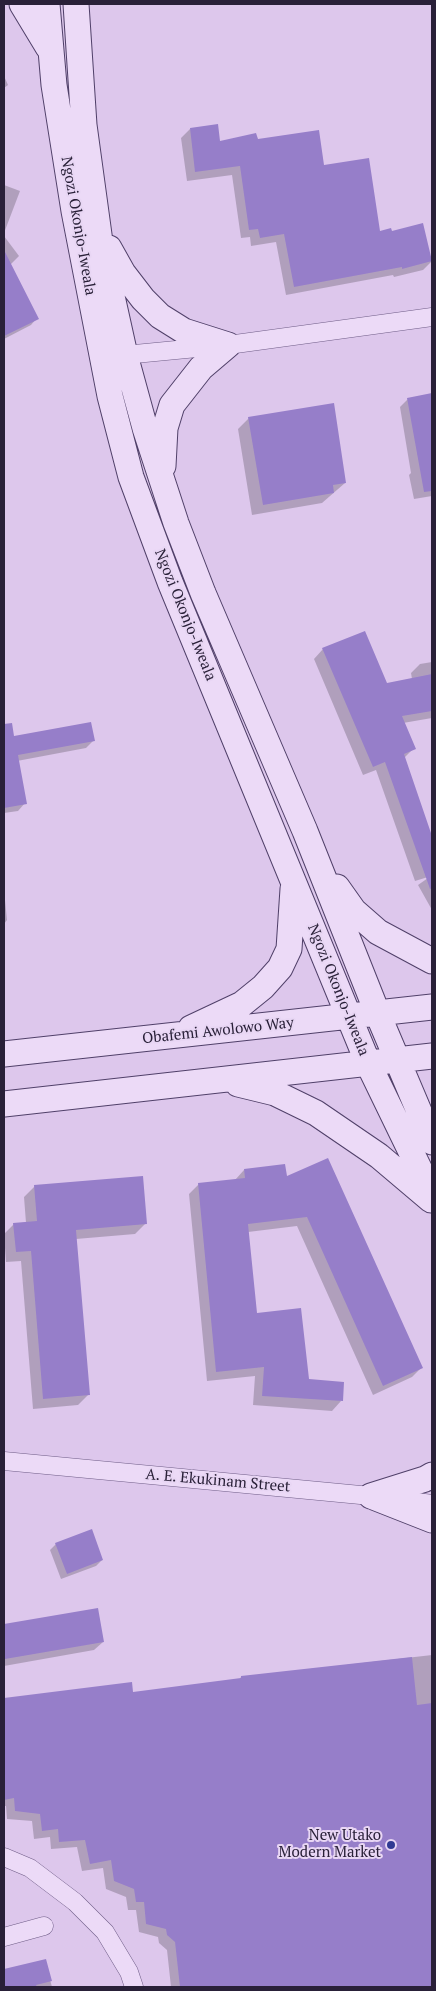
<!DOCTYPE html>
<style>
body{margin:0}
#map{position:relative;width:436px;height:1991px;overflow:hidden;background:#ddc7ec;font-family:"PT Serif",serif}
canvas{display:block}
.frame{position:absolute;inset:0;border:5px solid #292038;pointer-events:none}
</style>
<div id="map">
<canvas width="436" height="1991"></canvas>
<div class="frame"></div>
</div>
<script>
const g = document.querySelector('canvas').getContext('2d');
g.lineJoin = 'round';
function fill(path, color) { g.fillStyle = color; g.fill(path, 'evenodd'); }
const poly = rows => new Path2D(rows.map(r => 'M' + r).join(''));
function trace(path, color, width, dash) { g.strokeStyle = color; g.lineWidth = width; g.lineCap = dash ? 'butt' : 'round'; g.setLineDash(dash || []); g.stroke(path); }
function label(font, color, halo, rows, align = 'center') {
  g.font = font + ' "PT Serif",serif'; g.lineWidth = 4; g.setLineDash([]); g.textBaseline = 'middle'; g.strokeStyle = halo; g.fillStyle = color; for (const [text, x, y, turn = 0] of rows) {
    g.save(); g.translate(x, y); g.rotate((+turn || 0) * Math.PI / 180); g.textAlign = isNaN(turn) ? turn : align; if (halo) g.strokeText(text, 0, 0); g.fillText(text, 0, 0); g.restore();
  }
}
const shadow = poly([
 [4,76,8,85,4,88],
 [190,129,219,143,257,140,323,166,379,232,391,232,432,261,423,270,394,277,393,275,286,295,276,242,251,246,250,237,241,238,232,175,187,181,181,138],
 [4,185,20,191,4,233],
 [4,236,19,256,10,265,37,318,31,325,4,339],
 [432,395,432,496,414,499,409,475,411,473,400,407,408,399],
 [249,418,345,483,322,503,252,515,238,429],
 [323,649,386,684,412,679,411,673,420,664,432,662,432,718,403,723,414,748,404,758,432,839,432,910,418,885,428,878,428,877,415,881,376,770,363,775,314,659],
 [11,726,13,738,94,740,86,748,17,761,25,803,18,811,4,813,4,727],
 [4,890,7,920,4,924],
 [244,1170,286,1178,422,1367,412,1377,373,1395,297,1226,248,1232,256,1315,308,1381,341,1401,332,1411,253,1405,255,1376,207,1381,189,1194,199,1184,235,1180],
 [35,1186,146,1223,135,1234,76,1239,89,1394,78,1405,33,1409,21,1261,6,1262,4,1234,14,1224,26,1223,24,1197],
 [56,1544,102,1560,96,1566,61,1579,50,1550],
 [97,1609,103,1642,94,1650,4,1666,4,1625],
 [432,1655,432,1987,171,1987,167,1950,159,1943,158,1937,139,1932,136,1910,128,1910,126,1897,106,1889,103,1868,82,1871,77,1847,51,1849,50,1837,34,1839,32,1821,7,1819,6,1806,4,1806,4,1700,131,1684,132,1693,239,1680,241,1677],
 [45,1961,52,1987,4,1987,4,1971]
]);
const building = poly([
 [218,124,220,141,256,133,258,139,319,130,324,165,369,158,380,231,391,228,392,231,423,223,432,261,402,269,402,267,294,287,284,234,260,238,258,229,249,230,240,166,195,172,190,128],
 [4,250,39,319,4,336],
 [432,393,432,491,424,492,407,398],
 [334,403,346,483,333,485,334,493,263,505,248,417],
 [365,631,387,683,432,674,432,711,402,716,416,749,404,754,432,836,432,888,430,889,385,762,373,767,322,648],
 [91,722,95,741,18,755,27,804,4,808,4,724,12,723,14,736],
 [328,1158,423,1368,383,1386,307,1217,248,1224,257,1313,301,1308,309,1379,344,1382,343,1401,262,1396,264,1367,216,1372,198,1183,245,1178,244,1169,285,1164,287,1176],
 [143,1176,147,1224,76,1230,90,1395,43,1399,31,1251,16,1252,13,1223,37,1221,34,1185],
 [92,1529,103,1560,67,1574,55,1543],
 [98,1608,104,1642,5,1659,4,1624],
 [412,1657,417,1705,432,1703,432,1987,180,1987,175,1942,167,1935,166,1929,146,1924,144,1902,136,1902,134,1889,114,1881,111,1860,90,1864,85,1840,59,1842,58,1829,42,1831,40,1814,15,1811,14,1798,4,1800,4,1698,132,1682,133,1692,241,1678,241,1676],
 [46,1959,52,1981,36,1985,37,1987,4,1987,4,1969]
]);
const street = poly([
 [114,356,228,345,432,317],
 [4,1461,371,1496,432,1504],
 [4,1857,30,1868,75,1902,105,1932,129,1972,134,1987],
 [4,1937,44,1926]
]);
const secondary = poly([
 [22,4,48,47],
 [47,4,54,85,74,211,110,396,131,477,170,582,368,1063,432,1195],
 [76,4,84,125,100,242,125,355,145,428,176,523,203,593,305,831,377,1012,432,1142],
 [109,248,123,273,143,299,160,316,184,331,228,345],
 [163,466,165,428,172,405,201,368,228,345],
 [337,887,354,911,378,932,432,961],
 [191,1028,242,1004,263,987,280,968,289,949,293,889],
 [4,1054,432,1007],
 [238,1084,275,1093,316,1113,379,1156,431,1200],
 [4,1104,432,1056],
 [371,1496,432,1520],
 [371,1496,425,1479,432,1475]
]);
const markers = [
 [391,1845,5,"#303a93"]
];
const streetNames = [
 ["Ngozi Okonjo-Iweala",78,226,80],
 ["Ngozi Okonjo-Iweala",185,615,68],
 ["Ngozi Okonjo-Iweala",338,990,68],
 ["Obafemi Awolowo Way",218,1031,-6],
 ["A. E. Ekukinam Street",218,1481,5]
];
const poiNames = [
 ["New Utako",381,1836],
 ["Modern Market",381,1853]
];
fill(shadow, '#0003');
fill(building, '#967ec9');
trace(street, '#6f5d87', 19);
trace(secondary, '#504069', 27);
trace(street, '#ecdaf7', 18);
trace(secondary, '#ecdaf7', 25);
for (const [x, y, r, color] of markers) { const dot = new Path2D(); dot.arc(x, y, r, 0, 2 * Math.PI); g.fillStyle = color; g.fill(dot); trace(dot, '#e8d6f4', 2); }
label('15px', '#292038', '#e8d6f4', streetNames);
label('15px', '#292038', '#e8d6f4', poiNames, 'right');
</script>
